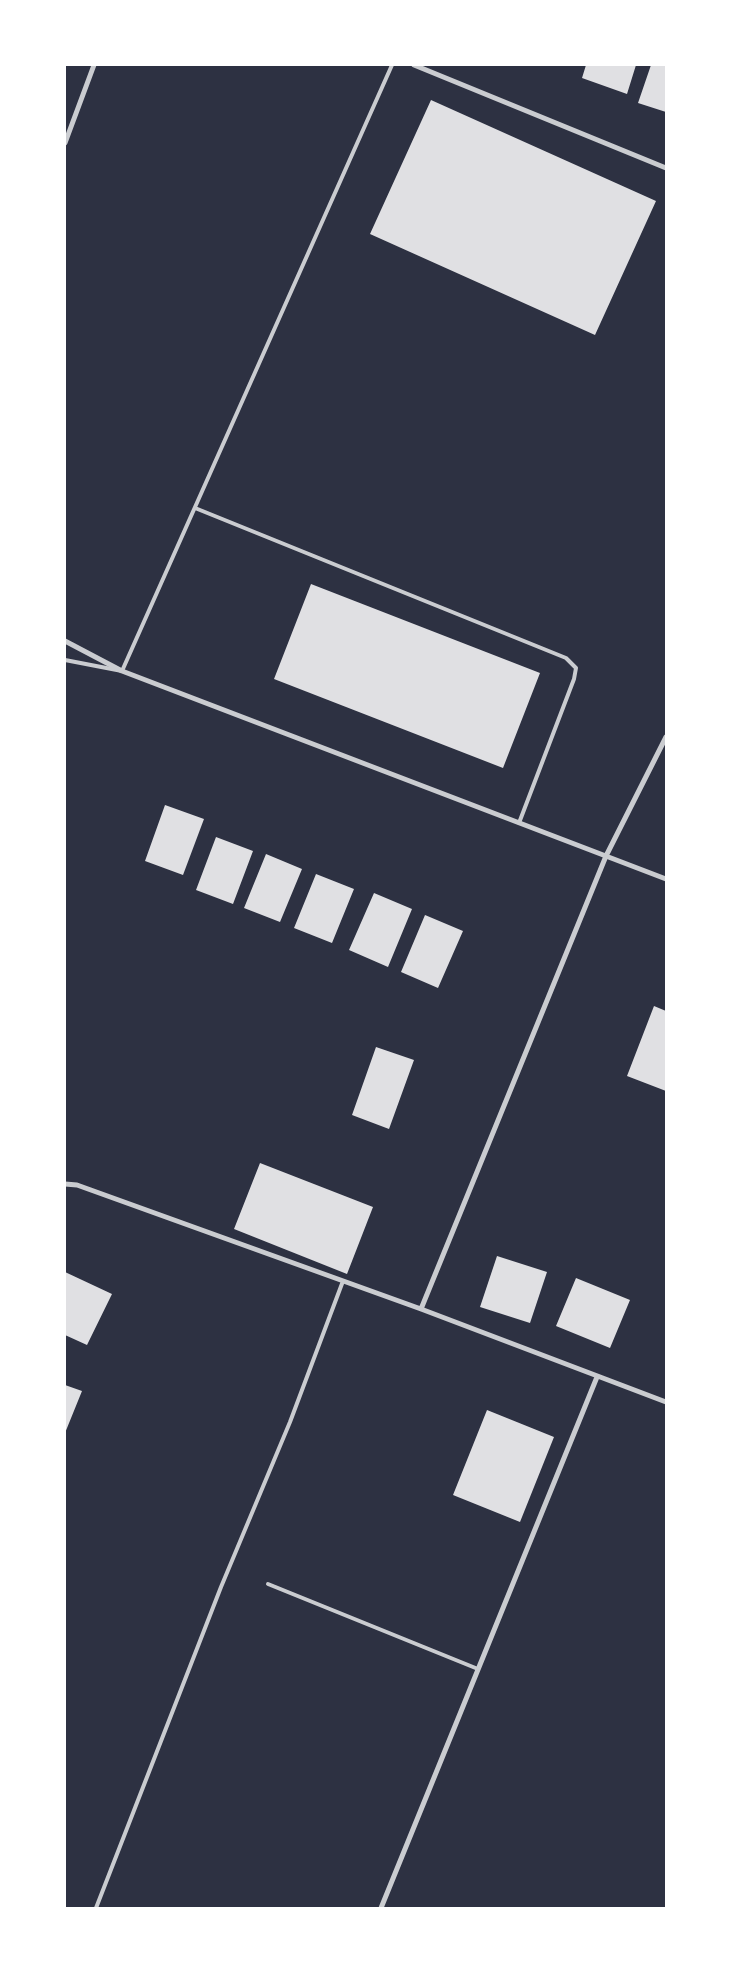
<!DOCTYPE html>
<style>
body{margin:0}
#map{position:relative;width:731px;height:1973px;overflow:hidden;background:#2d3142;font-family:"DM Sans",sans-serif}
canvas{display:block}
.frame{position:absolute;inset:0;border:66px solid #fff;pointer-events:none}
</style>
<div id="map">
<canvas width="731" height="1973"></canvas>
<div class="frame"></div>
</div>
<script>
const g = document.querySelector('canvas').getContext('2d');
g.lineJoin = 'round';
function fill(path, color) { g.fillStyle = color; g.fill(path, 'evenodd'); }
const poly = rows => new Path2D(rows.map(r => 'M' + r).join(''));
function trace(path, color, width, dash) { g.strokeStyle = color; g.lineWidth = width; g.lineCap = dash ? 'butt' : 'round'; g.setLineDash(dash || []); g.stroke(path); }
const building = poly([
 [586,65,636,65,627,94,582,78],
 [651,65,666,65,666,112,638,103],
 [431,100,656,201,595,335,370,234],
 [311,584,540,673,503,768,274,679],
 [165,805,204,819,183,875,145,861],
 [216,837,253,851,233,904,196,890],
 [266,854,302,869,280,922,244,908],
 [316,874,354,889,332,943,294,928],
 [374,893,412,909,388,967,349,950],
 [425,915,463,931,438,988,401,972],
 [654,1006,666,1011,666,1091,627,1076],
 [376,1047,414,1060,389,1129,352,1115],
 [260,1163,373,1207,347,1274,234,1229],
 [497,1256,547,1272,530,1323,480,1307],
 [65,1272,112,1294,87,1345,65,1335],
 [576,1278,630,1300,610,1348,556,1326],
 [65,1385,82,1391,65,1433],
 [487,1410,554,1437,520,1522,453,1495]
]);
const service = poly([
 [195,508,566,658,576,668,574,679,519,823],
 [65,660,122,671,392,65],
 [268,1584,478,1669],
 [96,1908,221,1587,290,1422,343,1281]
]);
const minor = poly([
 [414,65,666,168],
 [65,143,94,65],
 [65,641,122,671,666,879],
 [65,1184,77,1185,421,1309,666,1402],
 [421,1309,606,856,666,737],
 [381,1908,597,1377]
]);
fill(building, '#e0e0e3');
trace(service, '#caccd0', 4);
trace(minor, '#caccd0', 5);
</script>
